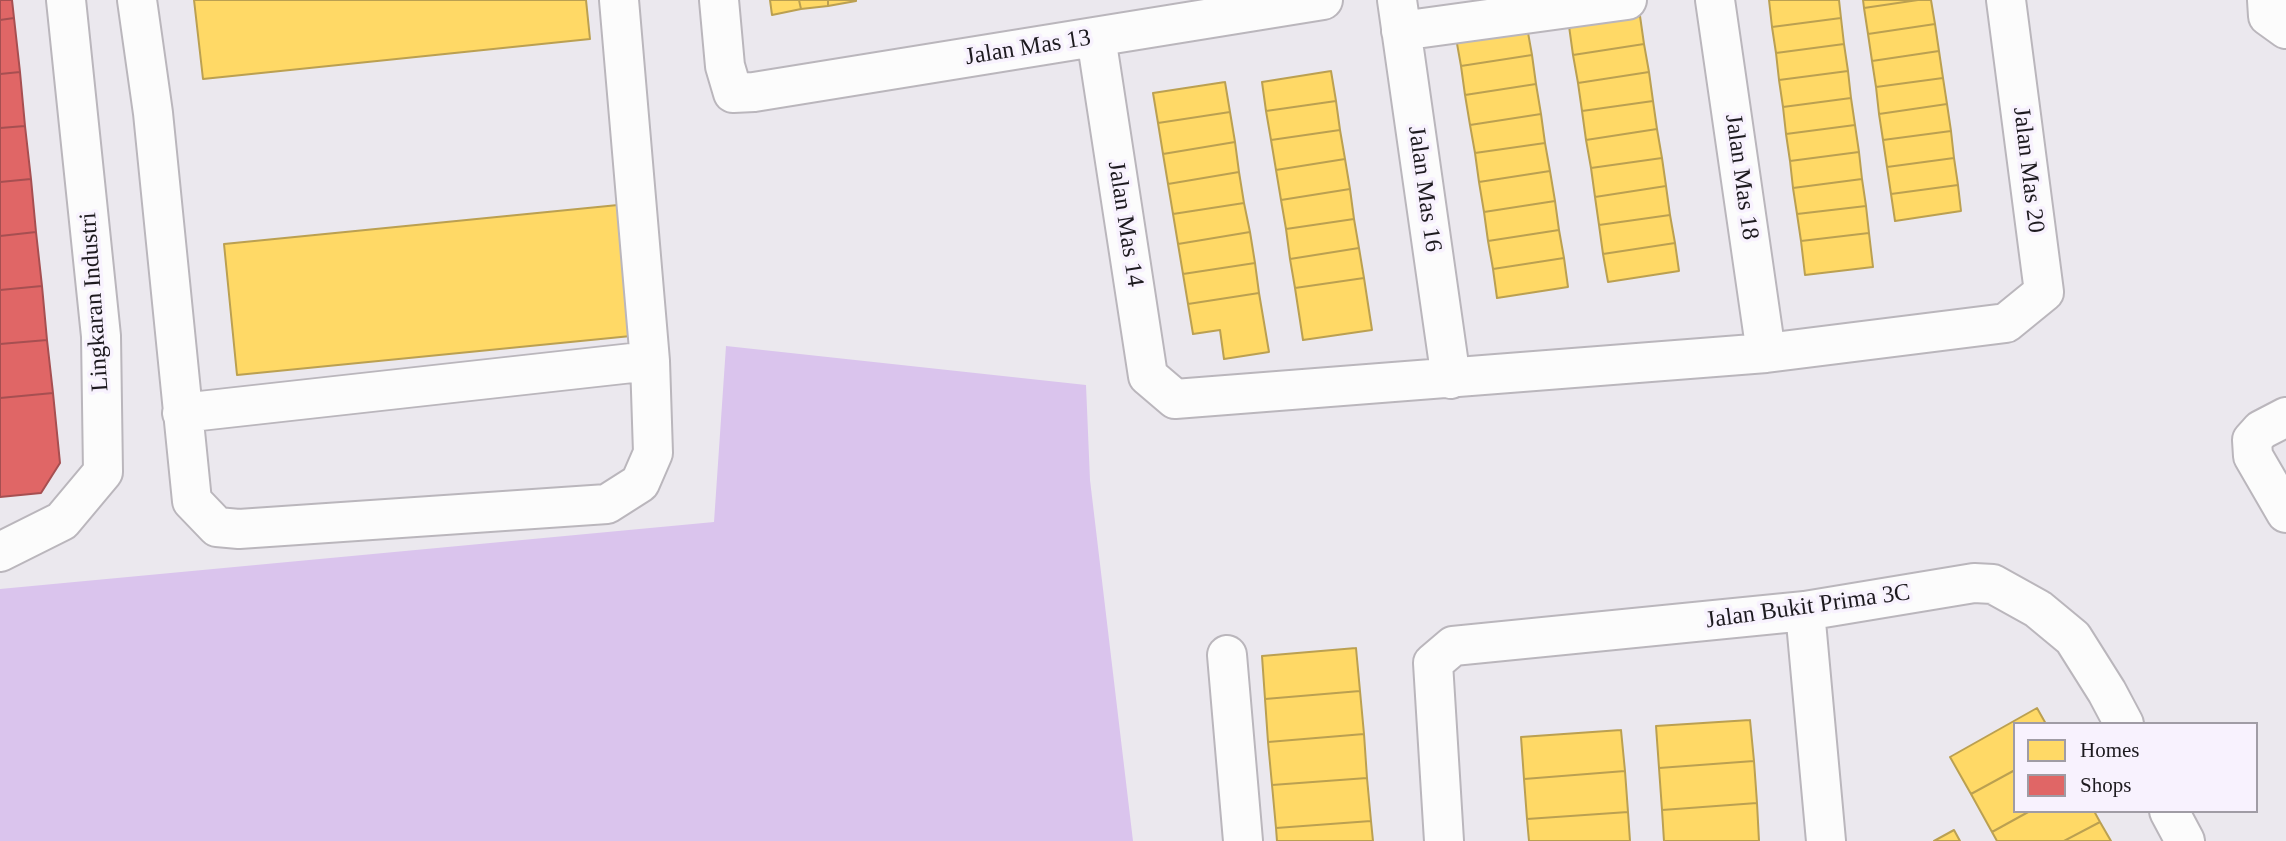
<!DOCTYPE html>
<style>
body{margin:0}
#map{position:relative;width:2286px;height:841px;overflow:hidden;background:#ebe8ee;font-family:Georgia,serif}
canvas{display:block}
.legend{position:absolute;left:2013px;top:722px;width:245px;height:91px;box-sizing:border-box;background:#f8f2fe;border:2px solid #a09ca5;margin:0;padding:9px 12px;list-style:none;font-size:21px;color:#1d1a1f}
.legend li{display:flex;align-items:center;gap:14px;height:35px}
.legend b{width:35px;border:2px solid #a09ca5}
</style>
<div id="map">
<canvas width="2286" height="841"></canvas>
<ul class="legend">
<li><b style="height:19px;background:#ffd966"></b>Homes</li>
<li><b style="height:19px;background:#e06666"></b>Shops</li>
</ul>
</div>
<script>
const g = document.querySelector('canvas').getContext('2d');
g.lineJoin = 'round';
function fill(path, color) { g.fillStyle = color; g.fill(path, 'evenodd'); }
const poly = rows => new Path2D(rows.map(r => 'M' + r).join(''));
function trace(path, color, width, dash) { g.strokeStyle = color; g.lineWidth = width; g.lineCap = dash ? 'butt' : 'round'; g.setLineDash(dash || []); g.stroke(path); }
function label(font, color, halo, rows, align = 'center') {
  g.font = font + ' Georgia,serif'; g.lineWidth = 7; g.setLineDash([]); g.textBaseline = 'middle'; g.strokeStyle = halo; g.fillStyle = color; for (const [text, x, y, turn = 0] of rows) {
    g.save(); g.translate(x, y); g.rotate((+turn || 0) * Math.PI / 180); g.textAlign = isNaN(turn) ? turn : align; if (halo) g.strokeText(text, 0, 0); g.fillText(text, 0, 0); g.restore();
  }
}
const green = poly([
 [726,346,1086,385,1090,480,1133,841,0,841,0,589,714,522]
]);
const homes = poly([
 [194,0,586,0,590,39,203,79,194,0],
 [770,0,799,0,801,9,772,15,770,0],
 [799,0,828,0,828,6,801,9,799,0],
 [828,0,856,0,856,1,828,6,828,0],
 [1769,0,1839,0,1841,18,1772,27,1769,0],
 [1863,0,1918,0,1864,8,1863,0],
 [1918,0,1931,0,1935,24,1868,34,1864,8,1918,0],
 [1640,16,1644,44,1573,55,1569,26,1640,16],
 [1841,18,1844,44,1776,53,1772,27,1841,18],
 [1935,24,1939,51,1872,61,1868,34,1935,24],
 [1527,27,1532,55,1461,66,1456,38,1527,27],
 [1644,44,1649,72,1578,83,1573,55,1644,44],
 [1844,44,1848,71,1779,80,1776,53,1844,44],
 [1939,51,1943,78,1876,87,1872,61,1939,51],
 [1532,55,1536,84,1465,95,1461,66,1532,55],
 [1331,71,1336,101,1266,111,1262,82,1331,71],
 [1848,71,1851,98,1783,107,1779,80,1848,71],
 [1649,72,1653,101,1582,111,1578,83,1649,72],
 [1943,78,1947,104,1879,114,1876,87,1943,78],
 [1225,82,1230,112,1158,123,1153,93,1225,82],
 [1536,84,1541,114,1470,125,1465,95,1536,84],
 [1851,98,1855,125,1786,134,1783,107,1851,98],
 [1336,101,1340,130,1271,140,1266,111,1336,101],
 [1653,101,1657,129,1586,140,1582,111,1653,101],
 [1947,104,1951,131,1883,140,1879,114,1947,104],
 [1230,112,1235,142,1163,154,1158,123,1230,112],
 [1541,114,1545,143,1475,153,1470,125,1541,114],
 [1855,125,1859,152,1790,161,1786,134,1855,125],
 [1657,129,1662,158,1591,168,1586,140,1657,129],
 [1340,130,1345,159,1276,170,1271,140,1340,130],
 [1951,131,1954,158,1887,167,1883,140,1951,131],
 [1235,142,1239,172,1168,184,1163,154,1235,142],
 [1545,143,1550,171,1479,182,1475,153,1545,143],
 [1859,152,1862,179,1793,188,1790,161,1859,152],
 [1662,158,1666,186,1595,197,1591,168,1662,158],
 [1954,158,1958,185,1891,194,1887,167,1954,158],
 [1345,159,1350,189,1281,200,1276,170,1345,159],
 [1550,171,1555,201,1484,212,1479,182,1550,171],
 [1239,172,1244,203,1173,214,1168,184,1239,172],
 [1862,179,1866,206,1797,214,1793,188,1862,179],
 [1958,185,1961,211,1895,221,1891,194,1958,185],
 [1666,186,1670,215,1599,225,1595,197,1666,186],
 [1350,189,1354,219,1286,229,1281,200,1350,189],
 [1555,201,1559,230,1488,241,1484,212,1555,201],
 [1244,203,1250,232,1178,244,1173,214,1244,203],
 [618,205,631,336,237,375,224,244,618,205],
 [1866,206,1869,233,1801,241,1797,214,1866,206],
 [1670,215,1675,243,1603,254,1599,225,1670,215],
 [1354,219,1359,248,1290,259,1286,229,1354,219],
 [1559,230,1564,258,1493,269,1488,241,1559,230],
 [1250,232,1255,263,1183,274,1178,244,1250,232],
 [1869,233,1873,267,1805,275,1801,241,1869,233],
 [1675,243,1679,271,1608,282,1603,254,1675,243],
 [1359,248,1364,278,1295,288,1290,259,1359,248],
 [1564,258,1568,287,1497,298,1493,269,1564,258],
 [1255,263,1259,293,1188,304,1183,274,1255,263],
 [1364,278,1372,330,1303,340,1295,288,1364,278],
 [1259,293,1269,352,1224,359,1220,330,1193,334,1188,304,1259,293],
 [1356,648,1360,691,1265,699,1262,656,1356,648],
 [1360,691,1364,734,1268,742,1265,699,1360,691],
 [2037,708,2046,724,2015,724,2015,770,1971,794,1950,757,2037,708],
 [1750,720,1754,761,1659,768,1656,726,1750,720],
 [1621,730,1625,771,1524,779,1521,737,1621,730],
 [1364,734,1367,778,1272,785,1268,742,1364,734],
 [1754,761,1757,803,1662,810,1659,768,1754,761],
 [2015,770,2015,811,2030,811,1992,832,1971,794,2015,770],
 [1625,771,1628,812,1527,819,1524,779,1625,771],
 [1367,778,1371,821,1276,828,1272,785,1367,778],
 [1757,803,1759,841,1664,841,1662,810,1757,803],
 [2030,811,2094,811,2100,822,2064,841,1997,841,1992,832,2030,811],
 [1628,812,1630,841,1529,841,1527,819,1628,812],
 [1371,821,1373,841,1277,841,1276,828,1371,821],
 [2100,822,2111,841,2064,841,2100,822],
 [1954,830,1960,841,1934,841,1954,830]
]);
const shops = poly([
 [0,0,12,0,14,18,0,20,0,0],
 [14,18,20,72,0,74,0,20,14,18],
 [20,72,25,126,0,128,0,74,20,72],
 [25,126,31,179,0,182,0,128,25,126],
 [31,179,36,232,0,236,0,182,31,179],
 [36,232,42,286,0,290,0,236,36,232],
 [42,286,47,340,0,344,0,290,42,286],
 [47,340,53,393,0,398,0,344,47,340],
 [53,393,60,463,41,493,0,497,0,398,53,393]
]);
const minor = poly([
 [137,0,153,113,192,501,217,527,239,529,607,504,640,483,653,453,650,361],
 [719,0,725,66,733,93,754,92,1323,0],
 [1397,0,1451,379],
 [1715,0,1766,353],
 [2267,0,2268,16,2286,29],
 [1401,31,1627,0],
 [1096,37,1148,376,1175,399,1766,353,2006,323,2044,292,2006,0],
 [182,413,650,361,619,0],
 [2286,417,2261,430,2252,440,2253,456,2286,513],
 [0,552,62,521,103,472,101,336,66,0],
 [1805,611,1826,841],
 [1227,655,1243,841],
 [2169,811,2185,841],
 [1444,841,1433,663,1453,646,1805,611,1974,583,1993,584,2038,609,2073,638,2107,692,2124,724]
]);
const streetNames = [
 ["Jalan Mas 13",1028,48,-9],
 ["Jalan Mas 20",2028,170,83],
 ["Jalan Mas 18",1741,177,82],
 ["Jalan Mas 16",1424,189,82],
 ["Jalan Mas 14",1125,224,81],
 ["Lingkaran Industri",95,302,-94],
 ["Jalan Bukit Prima 3C",1808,607,-8]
];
fill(green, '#dac4ed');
fill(homes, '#ffd966');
trace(homes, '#bba051', 2);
fill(shops, '#e06666');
trace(shops, '#a64f51', 2);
trace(minor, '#bab6bc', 42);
trace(minor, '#fcfcfc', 38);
label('24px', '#1d1a1f', '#f8f2fe', streetNames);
</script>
